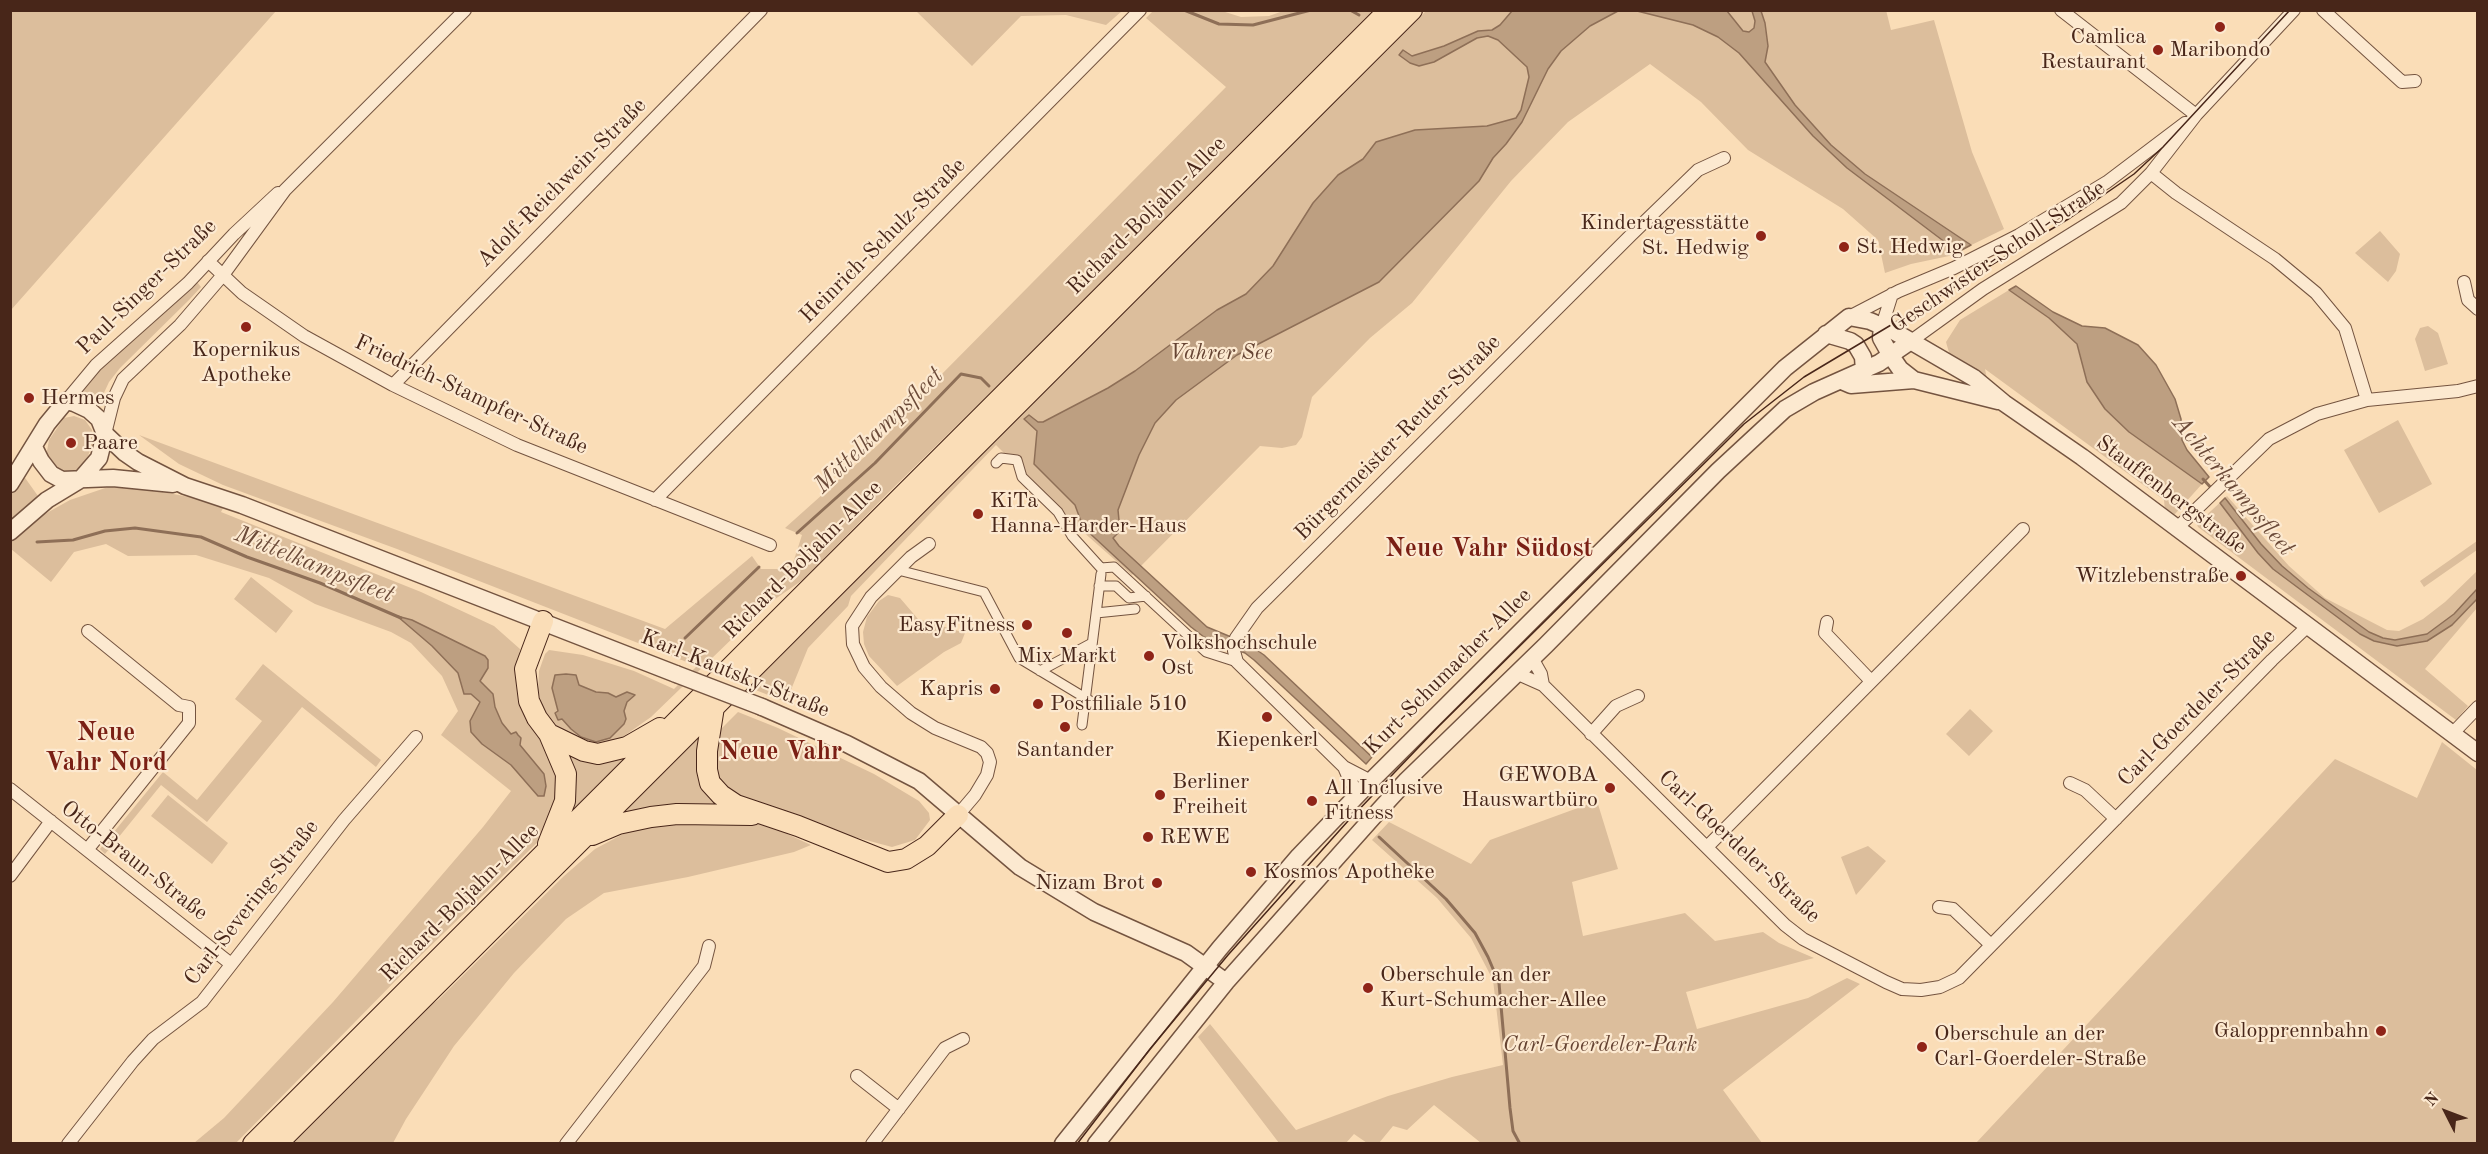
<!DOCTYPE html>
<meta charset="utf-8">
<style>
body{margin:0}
#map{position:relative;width:2488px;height:1154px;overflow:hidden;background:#faddb7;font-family:"Old Standard TT",serif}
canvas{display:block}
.frame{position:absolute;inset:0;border:12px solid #482619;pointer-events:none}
.north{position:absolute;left:2416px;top:1082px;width:60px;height:60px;-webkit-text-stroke:4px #fce9d0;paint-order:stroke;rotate:312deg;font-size:16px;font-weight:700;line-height:24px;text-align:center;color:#482619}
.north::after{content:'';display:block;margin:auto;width:21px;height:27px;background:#482619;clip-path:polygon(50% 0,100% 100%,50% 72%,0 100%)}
</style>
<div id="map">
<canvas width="2488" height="1154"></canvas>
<div class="frame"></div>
<div class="north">N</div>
</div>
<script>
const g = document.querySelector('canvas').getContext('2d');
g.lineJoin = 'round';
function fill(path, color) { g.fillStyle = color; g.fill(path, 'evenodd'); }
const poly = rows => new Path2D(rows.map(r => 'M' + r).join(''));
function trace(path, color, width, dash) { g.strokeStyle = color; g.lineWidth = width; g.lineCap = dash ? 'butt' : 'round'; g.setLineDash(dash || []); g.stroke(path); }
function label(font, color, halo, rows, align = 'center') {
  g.font = font + ' "Old Standard TT",serif'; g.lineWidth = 4.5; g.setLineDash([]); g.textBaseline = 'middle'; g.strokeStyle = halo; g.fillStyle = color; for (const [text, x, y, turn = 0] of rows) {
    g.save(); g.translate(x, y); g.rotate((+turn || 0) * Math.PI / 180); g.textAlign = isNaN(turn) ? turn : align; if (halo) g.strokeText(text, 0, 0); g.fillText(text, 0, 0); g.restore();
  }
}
const green = poly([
 [11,10,276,11,11,310,10,11],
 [1286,10,1379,11,887,494,804,579,768,604,651,717,607,748,563,734,551,723,542,706,538,690,539,671,545,654,549,650,583,655,634,671,674,689,697,666,397,549,223,485,179,464,139,435,665,629,752,556,761,569,782,569,793,563,802,535,785,528,880,443,933,383,1226,87,1146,18,1153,11,1222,11,1241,17,1269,16],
 [1886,10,1891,30,1934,20,1972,152,2004,229,1949,256,1911,264,1885,273,1878,240,1843,209,1748,150,1701,102,1650,64,1568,122,1511,181,1412,303,1370,338,1312,397,1302,437,1296,445,1282,448,1260,446,1132,575,1081,530,996,445,851,596,848,606,808,648,786,702,748,687,991,440,1426,11],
 [916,11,1122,11,1106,25,1066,15,1021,16,972,66],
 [2380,231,2400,254,2396,271,2388,282,2355,253],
 [197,282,201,287,189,300,120,368,109,382,96,410,75,399,91,377,194,283],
 [2009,290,2049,318,2072,338,2077,345,2087,382,2105,409,2129,432,2202,484,2175,514,2171,515,2165,511,2164,500,1985,369,1987,379,1950,356,1946,342,1960,320],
 [2428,326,2438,333,2448,364,2425,371,2415,339,2420,328],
 [74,416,85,420,92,430,93,442,88,456,79,468,70,474,61,475,48,462,47,451,49,440,64,418],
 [2398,420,2432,484,2379,513,2344,450],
 [23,475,38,496,11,519,11,496],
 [108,487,147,489,189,497,224,506,221,512,421,592,494,626,520,649,516,683,521,709,554,756,563,787,542,838,413,963,236,1143,194,1143,224,1118,333,1002,483,827,511,791,441,735,458,711,442,676,411,643,391,632,315,604,269,578,196,555,128,556,106,544,74,552,51,582,11,549,10,542,25,527,45,514,70,500],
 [2227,496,2289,566,2325,598,2387,630,2399,631,2423,619,2445,602,2477,571,2477,608,2425,669,2468,706,2456,720,2198,527,2197,524],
 [2477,541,2477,550,2424,587,2420,581],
 [251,577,293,611,276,633,234,599],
 [888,595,900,598,918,619,965,633,961,643,944,652,897,686,869,656,864,644,863,632,867,617,879,601],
 [263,664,381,760,376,767,302,707,207,822,161,785,105,854,100,849,163,772,197,800,262,721,235,699],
 [1970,709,1993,731,1969,756,1946,734],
 [738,712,778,728,874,774,919,801,929,813,930,820,915,840,892,847,832,831,733,795,712,769,716,734],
 [702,727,725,805,618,816],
 [558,741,637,749,564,825],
 [2442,742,2477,770,2477,1143,1976,1143,2335,759,2417,798],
 [168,795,228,843,212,864,151,816],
 [1597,801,1618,869,1572,882,1583,936,1685,913,1715,941,1763,932,1779,943,1814,958,1686,992,1697,1029,1808,998,1847,978,1860,984,1723,1090,1762,1143,1481,1143,1434,1105,1407,1130,1393,1126,1379,1143,1367,1143,1354,1134,1346,1143,1279,1143,1198,1037,1210,1024,1296,1130,1388,1096,1452,1077,1503,1065,1493,980,1471,938,1437,898,1372,840,1389,822,1471,864,1490,840],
 [743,820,768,825,811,845,794,852,688,877,604,893,566,919,514,973,454,1046,406,1119,393,1143,286,1144,411,1019,438,1000,564,876,595,849,625,833,652,825],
 [1868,846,1886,861,1856,895,1841,857]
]);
const water = poly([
 [1512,11,1618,11,1590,26,1561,51,1548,69,1522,122,1506,144,1493,158,1479,181,1379,282,1237,355,1176,400,1155,423,1139,455,1118,510,1120,531,1113,538,1119,546,1207,627,1248,644,1264,655,1372,757,1366,764,1254,660,1245,653,1204,637,1191,627,1083,527,1075,505,1034,464,1037,431,1024,419,1029,415,1038,422,1043,422,1108,388,1135,371,1217,310,1246,294,1273,266,1313,203,1338,175,1363,159,1376,142,1415,130,1487,126,1516,118,1521,110,1529,77,1527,67,1498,40,1488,36,1477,38,1434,62,1419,66,1410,63,1399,55,1403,50,1412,56,1444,46,1478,31,1492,30,1500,25,1512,11],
 [1637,11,1727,11,1743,31,1749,32,1754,28,1755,21,1752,11,1761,11,1765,23,1768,46,1765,62,1795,105,1831,145,1865,174,1971,245,1958,252,1847,168,1813,136,1739,53,1718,37,1693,25,1637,11],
 [2016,286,2053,312,2082,326,2105,328,2138,345,2156,365,2175,399,2181,419,2182,440,2187,450,2209,477,2202,484,2129,432,2105,409,2087,382,2077,344,2049,318,2009,290,2016,286],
 [2225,498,2261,544,2282,566,2308,588,2369,632,2383,638,2395,640,2427,634,2454,614,2477,589,2477,599,2452,625,2427,641,2397,646,2374,641,2360,634,2273,569,2258,553,2220,503,2225,498],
 [397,616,412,620,485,656,488,660,488,668,480,681,493,694,495,707,502,723,511,734,516,732,518,735,521,738,520,745,544,774,546,786,544,796,538,796,511,765,482,744,471,732,470,721,480,702,471,694,464,694,458,673,432,646,397,616],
 [566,674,576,675,579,685,596,692,608,693,616,697,627,692,635,695,627,702,624,711,626,719,624,724,610,738,596,742,581,737,571,729,562,719,558,720,555,713,558,711,552,688,555,675,566,674]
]);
const stream = poly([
 [1184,10,1219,24,1253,25,1311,10],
 [1350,10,1359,15],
 [2203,479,2213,490],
 [797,533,875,463,961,374,981,378,989,386],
 [37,542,73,540,105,531,135,528,201,537,247,557,320,583,401,618],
 [685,638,759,567],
 [1379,837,1446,899,1475,933,1488,957,1499,983,1510,1108,1513,1131,1520,1144]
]);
const pedestrian = poly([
 [996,463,1001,458,1017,460,1022,477,1058,512,1072,536,1101,568,1114,567,1206,652,1237,662],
 [898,570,984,592,1019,658,1097,705],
 [1099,586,1116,586,1129,598,1146,596],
 [1096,613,1135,609],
 [1040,671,1092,643],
 [1082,725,1101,574]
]);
const minor = poly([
 [2061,10,2196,115],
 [2323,10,2402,82,2415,81],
 [2151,173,2176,193,2275,259,2316,293,2345,328,2367,400],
 [208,261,242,293,304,336,393,385,517,445,770,545],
 [2464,282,2468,300,2478,309],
 [1849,317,1899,291,1954,268,2019,235,2107,182,2185,123],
 [1882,326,1892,294],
 [1911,341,1983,289,2121,203,2151,173,2196,115,2294,10],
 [393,385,761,10],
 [66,401,96,365,188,283,234,234,278,193],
 [105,434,114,398,123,379,180,325,223,275,285,190,465,10],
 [655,500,1140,10],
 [2177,528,2269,439,2317,414,2367,400,2458,391,2478,386],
 [929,544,911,557,871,597,852,626,853,644,864,667,881,687,911,713,935,728,981,747,987,753,990,762,987,775,975,795,958,815],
 [1827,622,1825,633,1871,681],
 [1532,658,1541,674,1543,685],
 [1516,673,1543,685,1785,925,1803,939,1886,982,1902,989,1921,990,1940,987,1959,978,2272,660,2308,626],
 [1591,734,1616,706,1638,696],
 [2452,734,2478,707],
 [1344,767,1350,781,1359,793],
 [1371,781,1344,767,1237,662,1234,651,1236,638,1257,608,1631,235,1698,170,1724,158],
 [2070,783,2085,790,2116,819],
 [10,789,231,964],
 [1707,847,2023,529],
 [87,850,189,723,189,707,179,705,88,631],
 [10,876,51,821],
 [1939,907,1953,909,1991,945],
 [857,1076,899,1109],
 [68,1144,133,1061,153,1039,202,1002,344,820,416,737],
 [566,1144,704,966,709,946],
 [872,1144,945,1048,963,1039]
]);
const tertiary = poly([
 [1882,326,1881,338,1891,356,1900,369,1914,380],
 [1826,334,1850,341,1856,345,1863,357,1864,371],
 [1844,382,1851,385,1914,380,1998,401],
 [34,447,41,461,51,474,62,480,113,478,173,484],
 [10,484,47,424,66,401,74,403,89,410,99,419,105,434,125,453,138,462,185,486,242,505,676,674],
 [10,532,47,500,80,480,99,458,105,434],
 [762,707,847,744,919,781,1020,867,1094,912,1186,953,1226,982],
 [1063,1144,1220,948,1299,856,1371,781,1785,368,1849,317,1870,321,1895,332,1974,378,2004,403,2082,457,2478,753],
 [1096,1144,1226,982,1374,816,1407,780,1546,645,1718,471,1785,409,1814,392,1879,363,1911,341]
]);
const primary = poly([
 [543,621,525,669,529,701,537,718,549,734,566,774,565,801,548,844],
 [714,707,707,751,707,770,710,783,721,795,736,805,798,826,888,862,906,859,927,846,958,815],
 [549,734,584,751,598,754,627,747,660,728],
 [592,835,618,824,651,817,677,814,752,815],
 [253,1144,1389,10],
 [277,1144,1412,10]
]);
const tram = poly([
 [1077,1144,1150,1049,1228,955,1348,821,1439,726,1744,424,1804,377,2070,218,2134,174,2163,147,2290,10]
]);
const tertiaryBridge = poly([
 [676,674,762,707]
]);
const markers = [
 [2220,27,6,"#8f2418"],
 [2158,50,6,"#8f2418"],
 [1761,236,6,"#8f2418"],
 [1844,247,6,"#8f2418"],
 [246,327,6,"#8f2418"],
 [29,398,6,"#8f2418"],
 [71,443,6,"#8f2418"],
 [978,514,6,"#8f2418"],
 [2241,576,6,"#8f2418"],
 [1027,625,6,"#8f2418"],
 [1067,633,6,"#8f2418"],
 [1149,656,6,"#8f2418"],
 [995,689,6,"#8f2418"],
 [1038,704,6,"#8f2418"],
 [1267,717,6,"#8f2418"],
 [1065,727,6,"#8f2418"],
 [1610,788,6,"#8f2418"],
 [1160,795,6,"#8f2418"],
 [1312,801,6,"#8f2418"],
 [1148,837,6,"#8f2418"],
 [1251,872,6,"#8f2418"],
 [1157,883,6,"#8f2418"],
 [1368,988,6,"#8f2418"],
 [2381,1031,6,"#8f2418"],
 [1922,1047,6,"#8f2418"]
];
const poiNames = [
 ["Camlica",2146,37,"right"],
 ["Restaurant",2146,62,"right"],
 ["Maribondo",2220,50,"center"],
 ["Kindertagesstätte",1749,223,"right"],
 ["St. Hedwig",1749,248,"right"],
 ["St. Hedwig",1856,247],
 ["Kopernikus",246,350,"center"],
 ["Apotheke",246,375,"center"],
 ["Hermes",41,398],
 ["Paare",83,443],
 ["KiTa",990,501],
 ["Hanna-Harder-Haus",990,526],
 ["Witzlebenstraße",2229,576,"right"],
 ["EasyFitness",1015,625,"right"],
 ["Volkshochschule",1161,643],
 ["Ost",1161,668],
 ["Mix Markt",1067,656,"center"],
 ["Kapris",983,689,"right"],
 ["Postfiliale 510",1050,704],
 ["Kiepenkerl",1267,740,"center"],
 ["Santander",1065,750,"center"],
 ["GEWOBA",1598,775,"right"],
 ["Hauswartbüro",1598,800,"right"],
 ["Berliner",1172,782],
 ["Freiheit",1172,807],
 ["All Inclusive",1324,788],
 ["Fitness",1324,813],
 ["REWE",1160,837],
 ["Kosmos Apotheke",1263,872],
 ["Nizam Brot",1145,883,"right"],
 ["Oberschule an der",1380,975],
 ["Kurt-Schumacher-Allee",1380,1000],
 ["Galopprennbahn",2369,1031,"right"],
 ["Oberschule an der",1934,1034],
 ["Carl-Goerdeler-Straße",1934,1059]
];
const streetNames = [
 ["Adolf-Reichwein-Straße",562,183,-45],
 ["Richard-Boljahn-Allee",1147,216,-45],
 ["Heinrich-Schulz-Straße",883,241,-45],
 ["Geschwister-Scholl-Straße",1998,257,-34],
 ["Paul-Singer-Straße",147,287,-44],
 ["Friedrich-Stampfer-Straße",471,395,25],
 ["Bürgermeister-Reuter-Straße",1398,438,-45],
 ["Stauffenbergstraße",2171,495,37],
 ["Richard-Boljahn-Allee",803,560,-45],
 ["Kurt-Schumacher-Allee",1448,672,-45],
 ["Karl-Kautsky-Straße",735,674,22],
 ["Carl-Goerdeler-Straße",2197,708,-45],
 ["Carl-Goerdeler-Straße",1739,847,43],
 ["Otto-Braun-Straße",134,861,38],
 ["Carl-Severing-Straße",252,903,-52],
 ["Richard-Boljahn-Allee",460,903,-45]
];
const parkNames = [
 ["Vahrer See",1221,353],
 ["Carl-Goerdeler-Park",1600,1045]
];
const waterNames = [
 ["Mittelkampsfleet",879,431,-44],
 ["Achterkampsfleet",2233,486,50],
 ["Mittelkampsfleet",314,565,22]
];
const quarterNames = [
 ["Neue Vahr Südost",1489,549],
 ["Neue",106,733],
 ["Vahr Nord",106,763],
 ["Neue Vahr",781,752]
];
fill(green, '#dcbe9c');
fill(water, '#bd9f81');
trace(water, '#8e6f57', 1.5);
trace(stream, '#8e6f57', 3);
trace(pedestrian, '#745440', 11);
trace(minor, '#745440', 14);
trace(tertiary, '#745440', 19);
trace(primary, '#482619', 22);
trace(pedestrian, '#fce9d0', 9);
trace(minor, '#fce9d0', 12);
trace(tertiary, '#fce9d0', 16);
trace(primary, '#faddb7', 20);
trace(tram, '#482619', 1.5);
trace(tertiaryBridge, '#745440', 19, []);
trace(tertiaryBridge, '#fce9d0', 16);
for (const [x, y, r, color] of markers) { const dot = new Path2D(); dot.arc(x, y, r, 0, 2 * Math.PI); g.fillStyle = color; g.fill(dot); trace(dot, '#fce9d0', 2); }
label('22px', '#482619', '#fce9d0', poiNames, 'left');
label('22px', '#482619', '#fce9d0', streetNames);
label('italic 22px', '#643', '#fce9d0', parkNames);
label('italic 24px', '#6b4a38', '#fce9d0', waterNames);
label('bold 26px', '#7a1f14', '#fce9d0', quarterNames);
</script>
